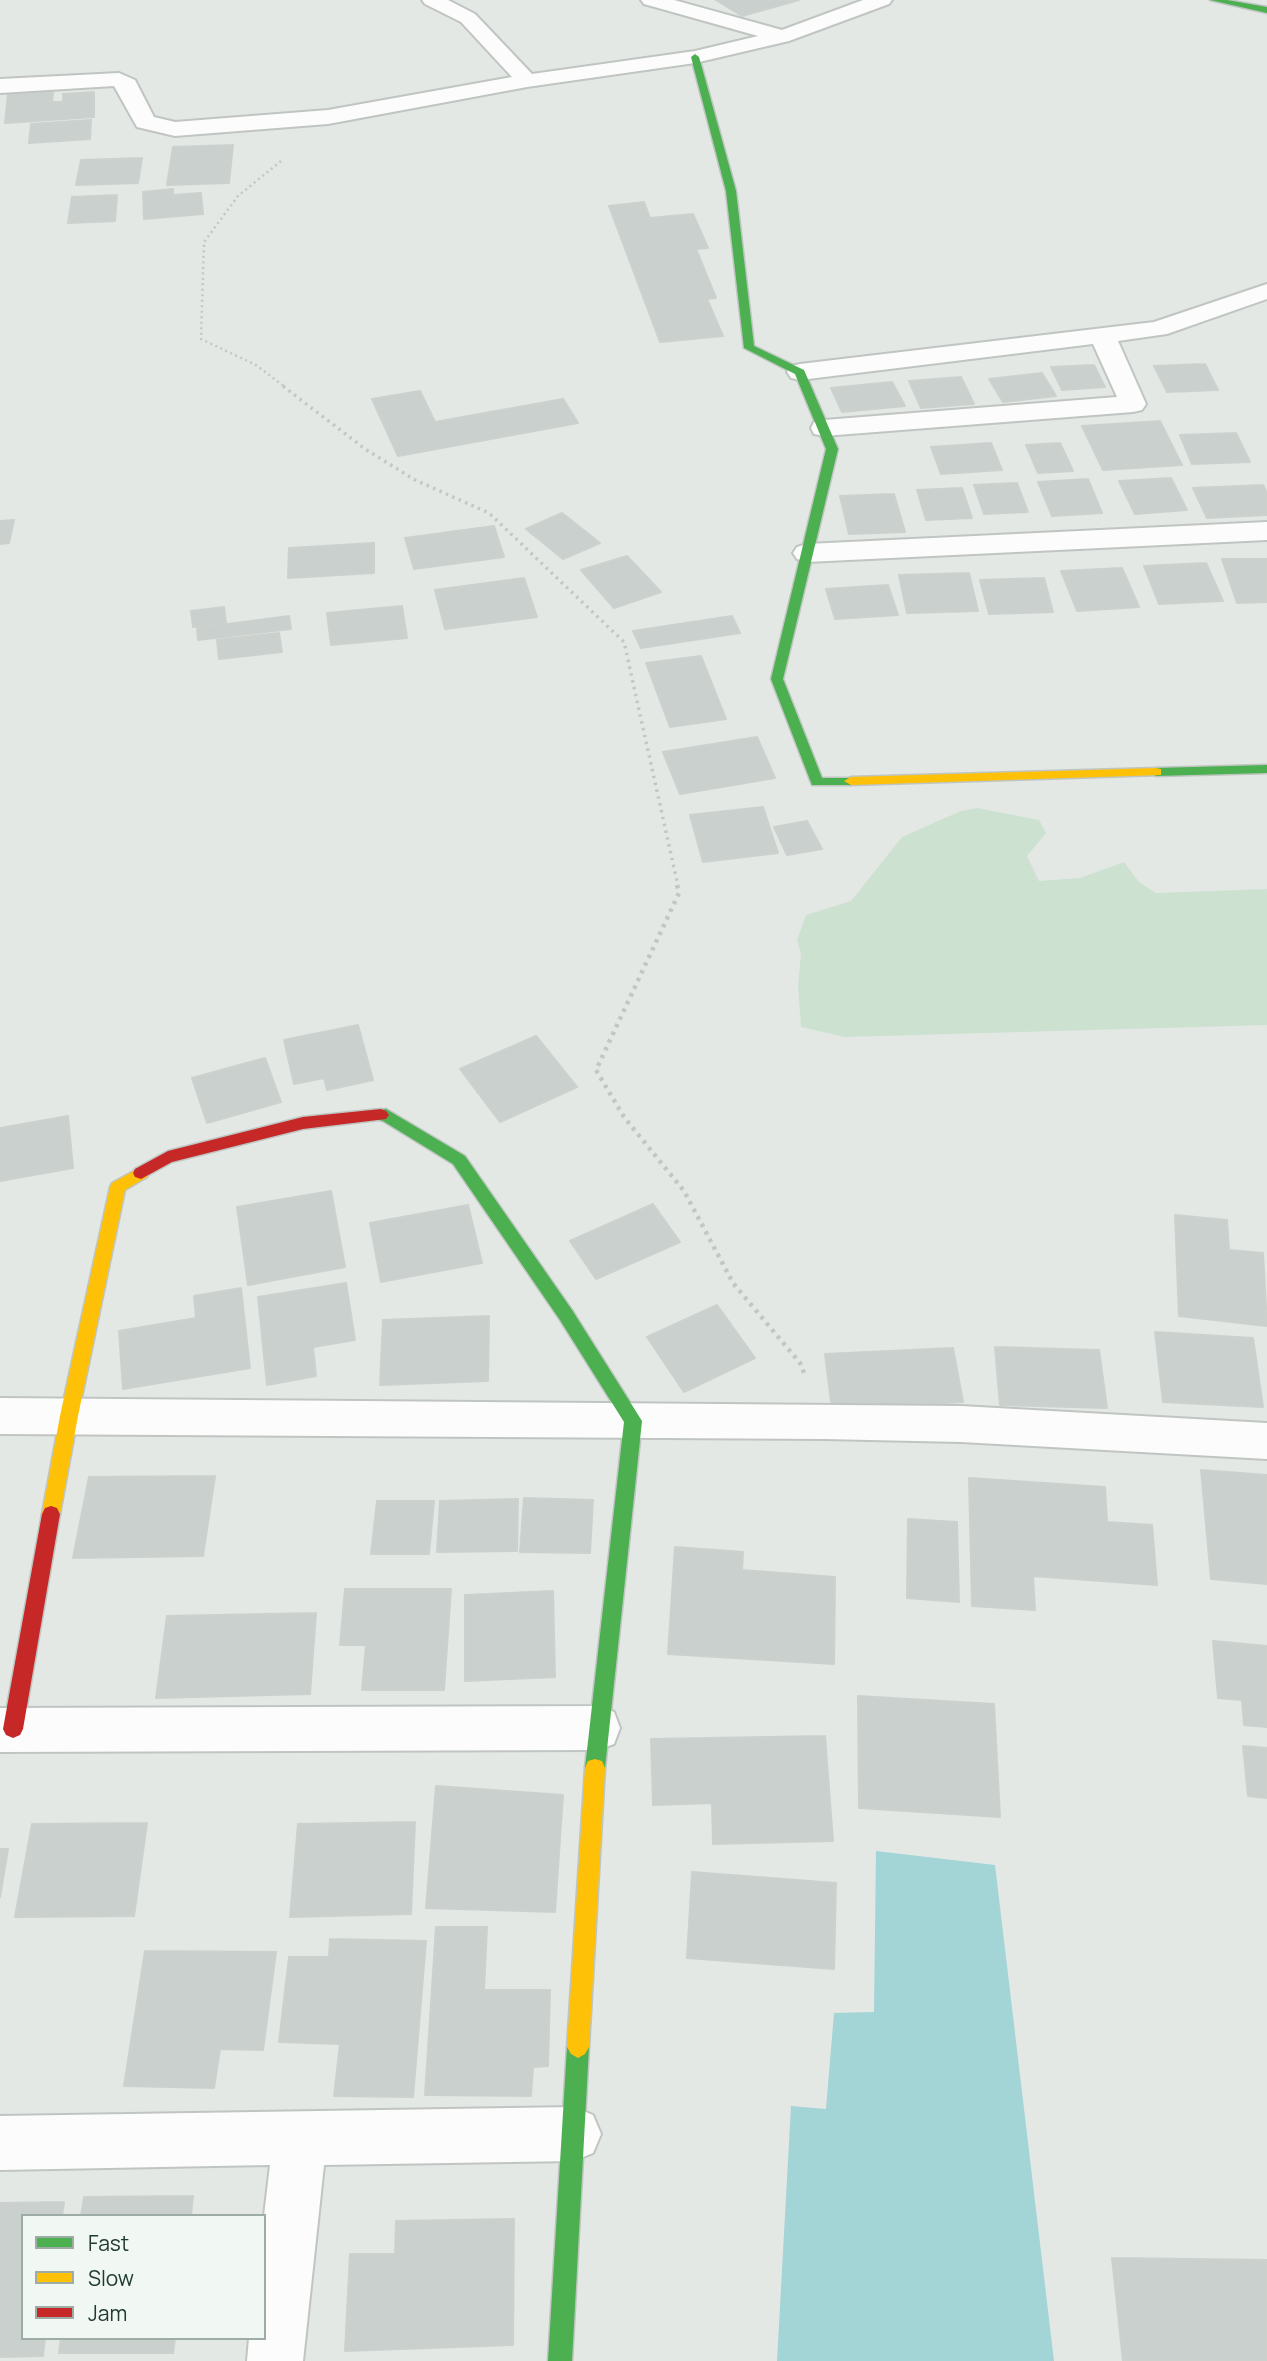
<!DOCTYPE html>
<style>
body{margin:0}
#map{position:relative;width:1267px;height:2361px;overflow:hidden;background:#e3e8e5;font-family:Manrope,sans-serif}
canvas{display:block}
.legend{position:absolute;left:21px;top:2214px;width:245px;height:126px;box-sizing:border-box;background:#f1f8f3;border:2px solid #9eaca6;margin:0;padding:9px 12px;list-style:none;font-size:21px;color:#213b32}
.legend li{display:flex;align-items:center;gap:14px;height:35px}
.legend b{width:35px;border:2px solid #9eaca6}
</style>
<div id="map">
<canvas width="1267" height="2361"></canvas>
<ul class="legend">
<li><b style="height:9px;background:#4caf50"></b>Fast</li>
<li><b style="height:9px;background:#ffc107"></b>Slow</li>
<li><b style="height:9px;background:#c62828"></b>Jam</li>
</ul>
</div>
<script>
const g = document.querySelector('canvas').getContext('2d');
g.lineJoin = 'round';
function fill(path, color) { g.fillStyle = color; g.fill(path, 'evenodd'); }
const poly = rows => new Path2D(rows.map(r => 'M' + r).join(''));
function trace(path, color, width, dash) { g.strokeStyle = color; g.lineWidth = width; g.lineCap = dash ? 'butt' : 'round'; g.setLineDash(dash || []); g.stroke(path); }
const green = poly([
 [977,808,1039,820,1046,833,1027,856,1039,881,1080,878,1124,862,1139,882,1156,893,1267,889,1267,1025,845,1037,801,1027,798,986,801,954,797,940,806,915,851,901,902,837,961,811]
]);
const water = poly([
 [876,1851,995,1865,1054,2361,777,2361,791,2106,826,2109,834,2013,874,2012]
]);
const building = poly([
 [716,0,799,0,742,16,716,0],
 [53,92,52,102,63,102,63,94,94,92,94,117,5,123,8,94,53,92],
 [91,120,90,139,29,143,31,124,91,120],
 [233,145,229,183,167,185,173,147,233,145],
 [142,158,138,183,76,185,81,160,142,158],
 [173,189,173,195,201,193,203,214,144,219,143,192,173,189],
 [117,195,115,221,68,223,72,197,117,195],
 [644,202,650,218,693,214,708,248,696,249,716,298,707,299,723,336,660,342,609,206,644,202],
 [1205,364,1218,390,1167,392,1154,366,1205,364],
 [1094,365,1105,387,1062,390,1051,367,1094,365],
 [1042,373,1056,396,1003,402,989,379,1042,373],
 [961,377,974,404,921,408,909,381,961,377],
 [892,382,905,406,842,412,831,388,892,382],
 [420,391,435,422,563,399,578,423,398,456,372,399,420,391],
 [1160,421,1182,465,1103,470,1082,426,1160,421],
 [1236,433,1250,462,1192,464,1180,435,1236,433],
 [991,443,1002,470,941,474,931,447,991,443],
 [1060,443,1073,471,1038,473,1026,445,1060,443],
 [1171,478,1187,510,1135,514,1119,481,1171,478],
 [1088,479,1102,513,1052,516,1038,482,1088,479],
 [1017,483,1028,512,984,514,974,485,1017,483],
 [1263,485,1267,493,1267,515,1207,518,1193,488,1263,485],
 [962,488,972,518,926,520,917,490,962,488],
 [894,494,905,532,849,534,840,496,894,494],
 [562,513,600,543,563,559,526,529,562,513],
 [14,520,9,543,0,544,0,521,14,520],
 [494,526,504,557,414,569,405,538,494,526],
 [374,543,374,573,288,578,289,548,374,543],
 [627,556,661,592,614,608,581,570,627,556],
 [1222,559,1267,559,1267,602,1237,603,1222,559],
 [1206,563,1223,601,1159,604,1144,566,1206,563],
 [1122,568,1139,607,1077,611,1061,571,1122,568],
 [969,573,978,611,907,613,899,575,969,573],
 [524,578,537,617,445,629,435,590,524,578],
 [1044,578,1053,612,989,614,980,580,1044,578],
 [888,585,898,615,835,619,826,589,888,585],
 [402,606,407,638,331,645,327,613,402,606],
 [224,607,226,623,193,627,191,611,224,607],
 [289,616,291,629,198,640,197,628,289,616],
 [732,616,740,633,641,648,633,631,732,616],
 [279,633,282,652,219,659,217,640,279,633],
 [701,656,726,719,670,727,646,663,701,656],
 [757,737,775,778,680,794,663,752,757,737],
 [763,807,778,853,703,862,690,815,763,807],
 [807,821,822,849,787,855,774,827,807,821],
 [358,1025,373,1080,327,1090,324,1078,294,1084,284,1040,358,1025],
 [536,1036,577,1087,500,1122,460,1069,536,1036],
 [265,1058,281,1102,207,1123,192,1078,265,1058],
 [68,1116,73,1168,0,1181,0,1128,68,1116],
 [331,1191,345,1267,248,1285,237,1207,331,1191],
 [653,1204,680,1242,596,1279,570,1241,653,1204],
 [468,1205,482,1263,381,1282,370,1223,468,1205],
 [1175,1215,1227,1220,1229,1250,1263,1253,1267,1326,1179,1316,1175,1215],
 [346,1283,355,1340,313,1347,316,1376,267,1385,258,1297,346,1283],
 [241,1288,250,1368,123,1389,119,1331,196,1318,194,1296,241,1288],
 [717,1305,755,1358,684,1392,647,1337,717,1305],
 [489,1316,488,1381,380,1385,383,1320,489,1316],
 [1155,1332,1253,1338,1263,1407,1163,1402,1155,1332],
 [995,1347,1099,1350,1107,1408,1000,1405,995,1347],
 [953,1348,963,1402,832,1409,825,1354,953,1348],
 [1201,1470,1267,1475,1267,1584,1211,1579,1201,1470],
 [215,1476,203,1556,73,1558,89,1477,215,1476],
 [969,1478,1105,1487,1107,1522,1152,1525,1157,1585,1033,1576,1035,1610,972,1606,969,1478],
 [524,1498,593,1500,590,1553,520,1552,524,1498],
 [518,1499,517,1551,437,1552,440,1501,518,1499],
 [377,1501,434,1501,429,1554,371,1554,377,1501],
 [908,1519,957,1522,959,1602,907,1598,908,1519],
 [675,1547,743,1552,742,1570,835,1577,834,1664,668,1654,675,1547],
 [345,1589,451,1589,444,1690,362,1690,366,1645,340,1645,345,1589],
 [553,1591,555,1677,465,1681,465,1595,553,1591],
 [316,1613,310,1694,156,1698,167,1616,316,1613],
 [1213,1641,1267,1646,1267,1727,1244,1725,1242,1700,1218,1698,1213,1641],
 [858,1696,994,1704,1000,1817,859,1808,858,1696],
 [825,1736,833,1841,713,1844,712,1803,653,1805,651,1739,825,1736],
 [1243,1746,1267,1748,1267,1798,1248,1796,1243,1746],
 [436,1786,563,1795,555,1912,426,1908,436,1786],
 [415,1822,411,1914,290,1917,298,1824,415,1822],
 [147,1823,134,1916,15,1917,32,1824,147,1823],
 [0,1849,8,1849,0,1897,0,1849],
 [692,1872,836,1883,834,1969,687,1958,692,1872],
 [436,1927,487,1927,484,1990,550,1990,548,2066,533,2067,531,2096,425,2095,436,1927],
 [330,1939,426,1941,413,2097,334,2096,340,2044,279,2042,289,1957,329,1957,330,1939],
 [145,1951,276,1952,263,2050,220,2049,214,2088,124,2086,145,1951],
 [193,2196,191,2216,81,2216,84,2197,193,2196],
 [64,2202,62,2216,23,2216,23,2338,45,2338,43,2356,0,2357,0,2203,64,2202],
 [514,2219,513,2345,345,2351,350,2254,395,2254,396,2221,514,2219],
 [1112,2258,1267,2260,1267,2361,1123,2361,1112,2258],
 [61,2338,175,2338,173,2353,59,2353,61,2338]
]);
const pathFar2 = poly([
 [281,161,238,196,204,242,201,339,256,365,285,387]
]);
const pathFar1 = poly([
 [283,386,365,449,415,480,489,513,624,642,678,886]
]);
const path = poly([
 [677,885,679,893,596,1070,624,1117,684,1191,733,1283,800,1363,804,1373]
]);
const street = poly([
 [422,0,448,0,475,14,532,74,695,51,758,36,644,4,641,0,674,0,782,30,863,0,892,0,889,4,789,41,695,63,527,87,328,124,175,136,137,127,114,86,0,93,0,79,119,73,135,80,154,117,175,122,328,110,512,77,461,22,425,4,422,0],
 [1267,284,1267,299,1167,334,1118,341,1146,404,1142,410,1133,412,824,436,814,434,811,428,814,422,824,420,1117,397,1093,344,800,380,791,378,787,372,791,366,800,364,1154,322,1267,284],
 [1267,522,1267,540,807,562,797,559,793,553,797,547,807,544,1267,522],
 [0,1398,961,1406,1267,1423,1267,1459,961,1442,824,1439,0,1434,0,1398],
 [597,1706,614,1712,620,1728,614,1744,597,1750,0,1752,0,1708,597,1706],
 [574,2107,593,2115,601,2134,593,2153,574,2161,324,2165,303,2361,247,2361,249,2338,264,2338,264,2216,270,2165,0,2170,0,2116,574,2107]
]);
const fast = poly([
 [1210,0,1227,0,1267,7,1267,13,1210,0],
 [695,54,699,57,736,191,754,346,804,370,838,449,783,679,822,778,856,778,858,781,851,785,812,785,771,679,826,449,795,374,744,348,726,191,691,57,695,54],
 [1267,765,1267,773,1156,776,1149,772,1156,768,1267,765],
 [386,1109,465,1156,572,1310,642,1421,605,1768,602,1775,595,1777,588,1775,585,1768,624,1422,560,1320,453,1164,383,1121,376,1119,373,1115,376,1111,386,1109],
 [578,2036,585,2040,589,2047,572,2361,548,2361,567,2047,571,2040,578,2036]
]);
const slow = poly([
 [1156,768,1161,769,1161,775,851,785,844,781,851,777,1156,768],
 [141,1167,147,1169,149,1173,147,1177,125,1190,78,1416,60,1514,57,1520,51,1522,45,1520,42,1514,60,1416,110,1187,112,1183,141,1167],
 [595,1759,602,1761,605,1768,589,2047,585,2054,578,2058,571,2054,567,2047,585,1768,588,1761,595,1759]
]);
const jam = poly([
 [381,1109,386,1111,389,1115,386,1119,303,1129,172,1162,141,1179,135,1177,133,1173,135,1169,168,1151,303,1117,381,1109],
 [51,1506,57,1508,60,1514,23,1729,20,1735,13,1738,6,1735,3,1729,42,1514,45,1508,51,1506]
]);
fill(green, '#cce1d0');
fill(water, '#a3d4d6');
fill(building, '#cad0cd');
trace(building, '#ccd1ce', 2);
trace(street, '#c0c5c2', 4);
trace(fast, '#bfc6c2', 3);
trace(slow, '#bfc6c2', 3);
trace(jam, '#bfc6c2', 3);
trace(pathFar2, '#c0c8c5', 2.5, [2, 3.5]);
trace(pathFar1, '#c0c8c5', 3.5, [2.5, 4.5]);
trace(path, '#c0c8c5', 4.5, [3.5, 5]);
fill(street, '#fbfcfb');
fill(fast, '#4caf50');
fill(slow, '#ffc107');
fill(jam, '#c62828');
</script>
